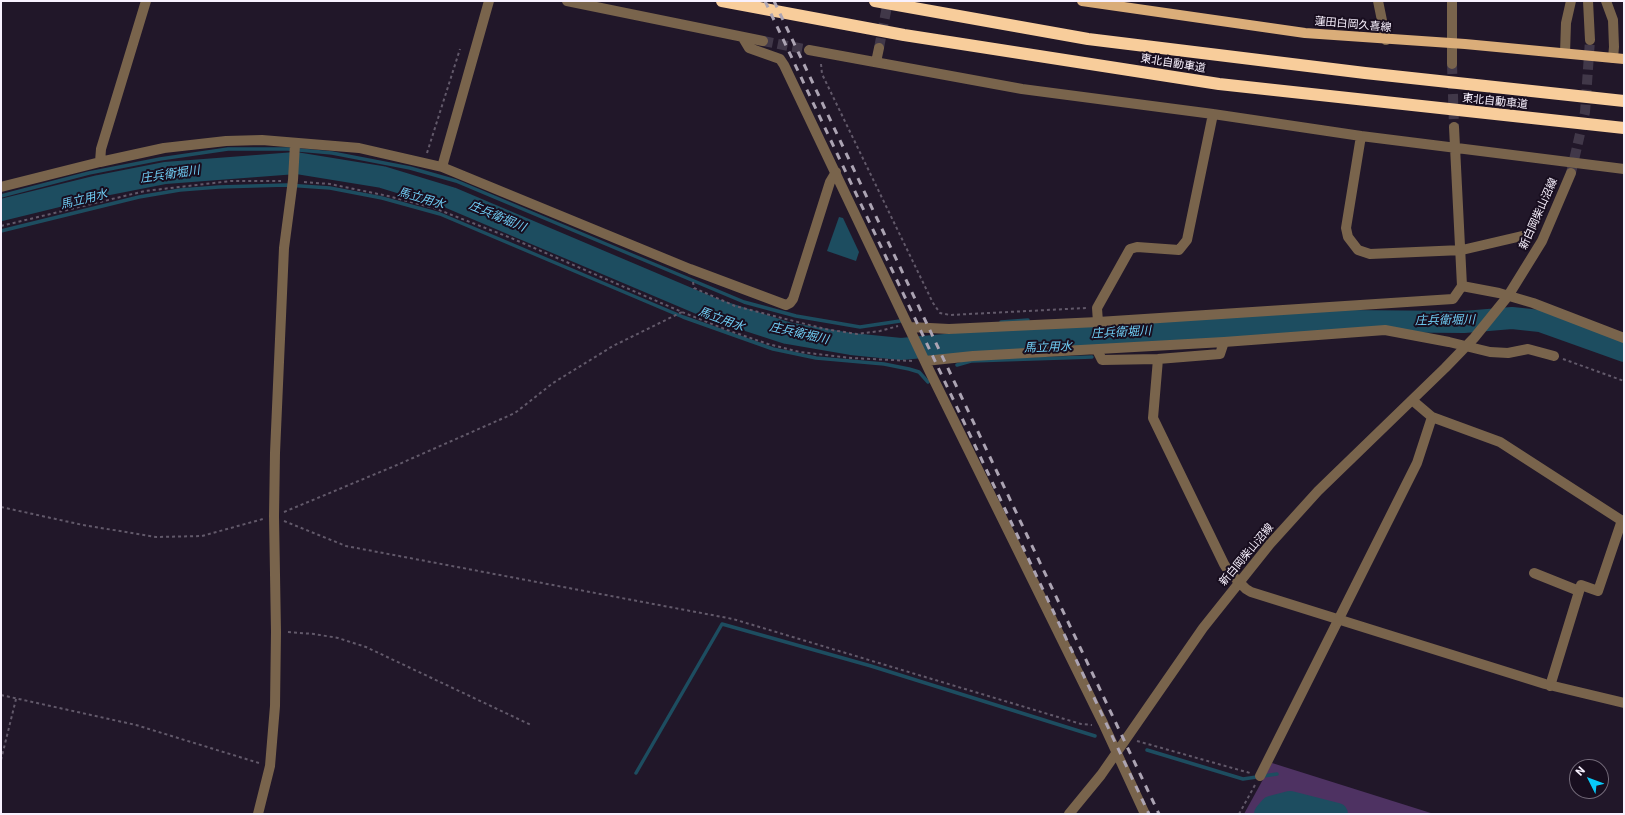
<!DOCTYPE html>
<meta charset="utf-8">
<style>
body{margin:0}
#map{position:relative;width:1625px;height:815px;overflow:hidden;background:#211729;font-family:Roboto,sans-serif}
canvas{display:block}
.frame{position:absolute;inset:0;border:2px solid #f8f1fe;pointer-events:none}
.north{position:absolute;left:1569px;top:759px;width:40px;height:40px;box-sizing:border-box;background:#180e1f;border:1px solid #726978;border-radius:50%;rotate:312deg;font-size:11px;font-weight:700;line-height:16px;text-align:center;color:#f8f1fe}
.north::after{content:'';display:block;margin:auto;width:14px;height:18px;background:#08cbfa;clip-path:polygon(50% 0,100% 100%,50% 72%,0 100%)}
</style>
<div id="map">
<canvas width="1625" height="815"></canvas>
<div class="frame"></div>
<div class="north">N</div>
</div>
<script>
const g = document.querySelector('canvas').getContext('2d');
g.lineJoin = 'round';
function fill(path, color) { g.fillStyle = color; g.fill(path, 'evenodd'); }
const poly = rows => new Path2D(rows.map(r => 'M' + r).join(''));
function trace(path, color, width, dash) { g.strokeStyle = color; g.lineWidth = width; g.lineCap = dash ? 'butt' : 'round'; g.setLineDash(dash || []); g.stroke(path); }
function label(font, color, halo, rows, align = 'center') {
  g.font = font + ' Roboto,"Noto Sans JP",sans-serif'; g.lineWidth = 4; g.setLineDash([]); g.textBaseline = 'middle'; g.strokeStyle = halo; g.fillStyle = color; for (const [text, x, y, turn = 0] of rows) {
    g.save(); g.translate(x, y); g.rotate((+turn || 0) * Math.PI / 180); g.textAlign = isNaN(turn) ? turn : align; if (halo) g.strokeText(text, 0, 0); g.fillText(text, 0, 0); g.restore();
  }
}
const green = poly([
 [1272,763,1434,814,1244,814]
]);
const water = poly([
 [839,217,843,218,859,252,856,261,827,251]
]);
const stream = poly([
 [1,196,89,173,160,159,228,149,288,149,332,153,410,168,456,181,744,302,796,316,860,327,900,321],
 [1,231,139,197,180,190,219,187,286,185,330,188,382,198,440,214,683,317,773,349,816,358,884,364,909,369,919,372,928,382],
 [1001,322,1028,320],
 [957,365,971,361,1092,357],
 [1147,750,1243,779,1277,774],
 [636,773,722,624,871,666,1095,736]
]);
const river = poly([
 [1,210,99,186,165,173,296,163,382,177,451,198,713,309,787,333,851,344,901,349,1022,338,1345,321,1464,322,1512,318,1540,321,1624,351],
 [1265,814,1271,807,1290,802,1337,814]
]);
const minorTunnel = poly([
 [763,41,809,50],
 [879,48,888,1],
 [1452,64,1454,127],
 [1571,173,1585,112,1590,40]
]);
const path = poly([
 [821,64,822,74,933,303,940,313,950,315,1086,308],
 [427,153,460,49],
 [304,182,330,184,388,196,434,208,511,238,682,312,727,330,768,344,800,352,851,358,912,361],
 [1,226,145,191,231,181,281,181],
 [693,282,694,288,735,306,825,329,857,334,880,331,898,326],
 [1563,359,1624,381],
 [1,507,83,525,156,537,202,536,263,519],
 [284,512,397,465,515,413,553,383,613,346,682,312],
 [284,521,346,546,733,619,1081,724,1092,725],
 [288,632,314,634,338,638,366,647,531,725],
 [1,695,136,725,259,763],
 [1137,741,1250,773],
 [1,760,16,699],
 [1239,814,1255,785]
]);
const minor = poly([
 [567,1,763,41],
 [1378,1,1386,40],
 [1452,1,1452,64],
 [1588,1,1590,40],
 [1606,1,1613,20,1614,47,1613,58],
 [743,38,749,48,780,59,784,65,930,372,1103,723,1145,814],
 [809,50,1022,89,1213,114,1361,136,1624,169],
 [1565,53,1566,23,1571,1],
 [876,62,879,48],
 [1361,136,1346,228,1348,237,1358,250,1370,254,1462,250,1522,236],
 [100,162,101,149,146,1],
 [442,167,489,1],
 [1,187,100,162,164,148,226,141,262,140,359,148,442,167,690,269,786,305,790,303,793,299,830,182,836,172],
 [1462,286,1499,293,1533,303,1624,338],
 [1098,322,1097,308,1130,249,1137,247,1179,250,1187,240,1213,114],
 [910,327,949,329,1098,322,1453,299,1462,286,1454,127],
 [1097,350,1102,360,1158,359,1220,354,1224,342],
 [1158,359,1153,418,1224,564,1229,572,1246,589,1251,592,1545,684,1624,703],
 [925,361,973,356,1224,342,1385,330,1449,342,1490,352,1508,353,1528,349,1554,356],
 [1412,400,1432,417,1500,442,1624,522],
 [1534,573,1579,591],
 [1550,686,1581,585,1598,591,1622,520],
 [1260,776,1417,463,1432,417],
 [258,814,270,766,275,706,276,632,274,516,275,453,284,248,293,180,295,144],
 [1069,814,1101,775,1203,628,1270,544,1318,491,1445,368,1474,338,1508,296,1542,241,1571,173]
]);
const major = poly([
 [1082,1,1305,33,1465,44,1624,59]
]);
const highway = poly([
 [722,1,904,35,1219,84,1624,128],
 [875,1,1088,39,1365,73,1624,101]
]);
const rail = poly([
 [765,1,1149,814],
 [774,1,1159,814]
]);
const streetNames = [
 ["蓮田白岡久喜線",1353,25,5],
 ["東北自動車道",1173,64,9],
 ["東北自動車道",1495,102,6],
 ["新白岡柴山沼線",1539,214,-66],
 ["新白岡柴山沼線",1247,555,-50]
];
const waterNames = [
 ["庄兵衛堀川",170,175,-8],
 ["馬立用水",421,199,16],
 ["馬立用水",84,200,-14],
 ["庄兵衛堀川",497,217,23],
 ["馬立用水",721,320,20],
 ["庄兵衛堀川",1445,321,-1],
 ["庄兵衛堀川",1121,333,-3],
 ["庄兵衛堀川",799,334,13],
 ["馬立用水",1048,348,-2]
];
fill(green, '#4e3262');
fill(water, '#1d4d60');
trace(stream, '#1d4d60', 3.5);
trace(river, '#1d4d60', 22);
trace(minorTunnel, '#413849', 10, [10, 5]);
trace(path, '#62596a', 2, [3, 3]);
trace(minor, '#79644c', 10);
trace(major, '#daad79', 10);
trace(highway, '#f8cd9b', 12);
trace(rail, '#aca4b3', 3, [7, 7]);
label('11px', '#f8f1fe', '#180e1f', streetNames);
label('italic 12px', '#6fcdf4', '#180e1f', waterNames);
</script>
